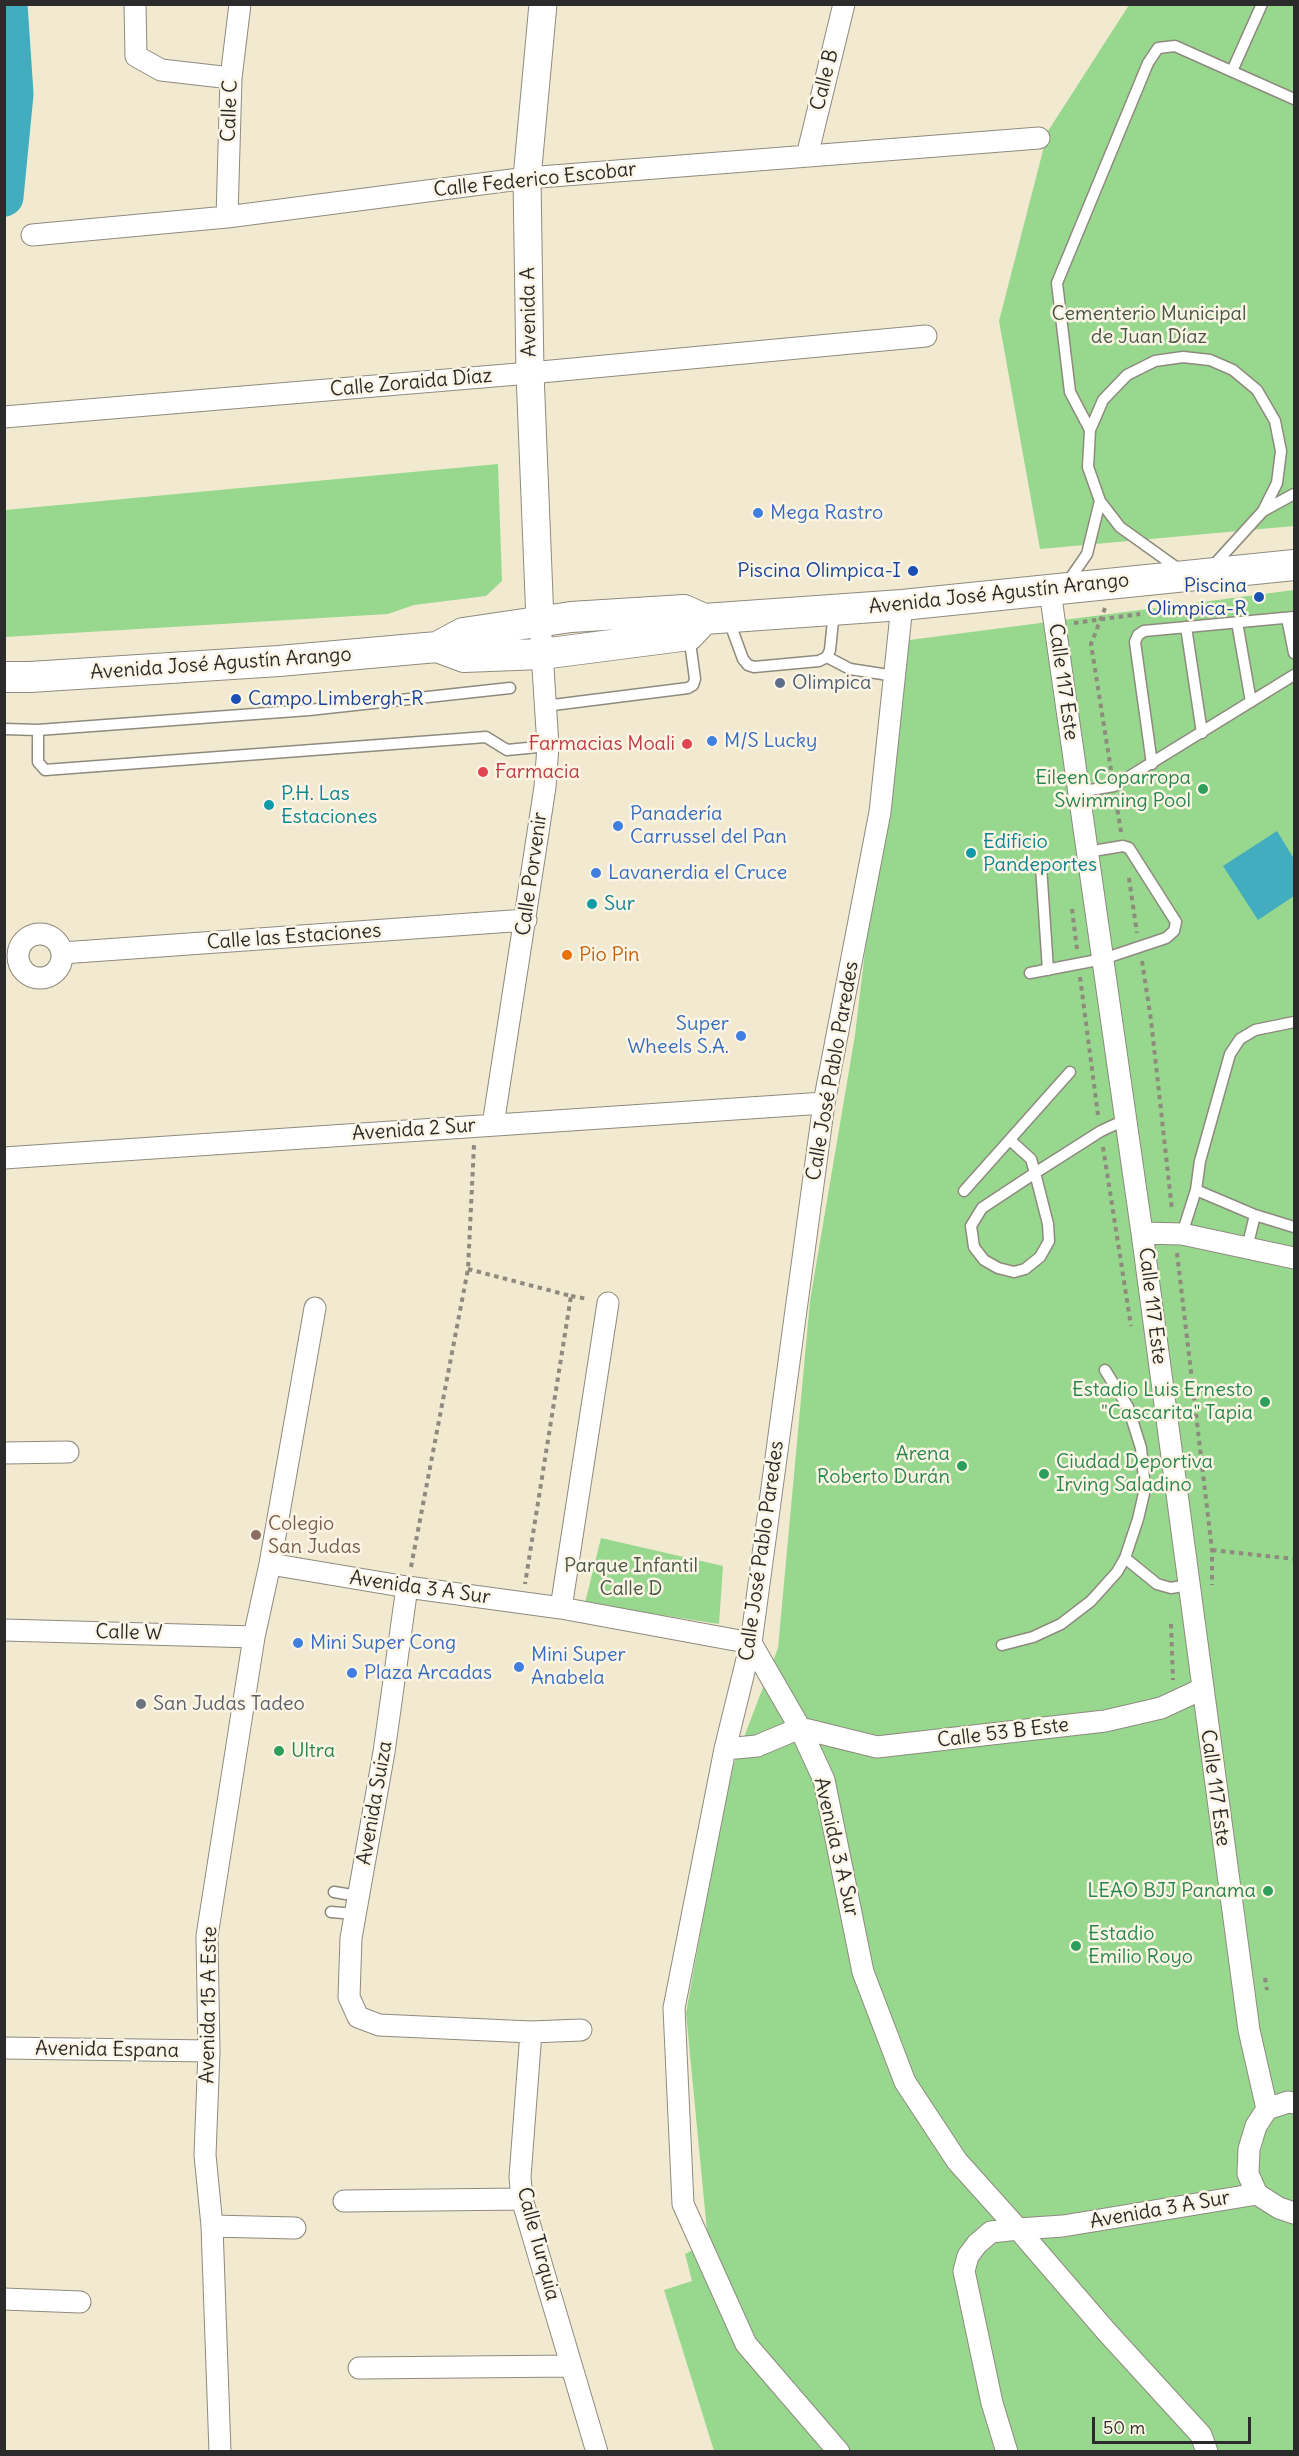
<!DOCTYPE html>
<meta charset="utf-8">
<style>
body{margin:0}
#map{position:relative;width:1299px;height:2456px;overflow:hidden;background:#f2ead0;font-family:Delius,sans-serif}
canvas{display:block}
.frame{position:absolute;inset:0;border:6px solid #2b2b2b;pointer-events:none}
.scale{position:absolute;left:1092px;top:2417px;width:159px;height:27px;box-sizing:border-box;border:3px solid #2b2b2b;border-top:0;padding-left:8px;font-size:18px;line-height:21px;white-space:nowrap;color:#2b2b2b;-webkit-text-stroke:4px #fcf5e5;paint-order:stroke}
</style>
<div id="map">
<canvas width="1299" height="2456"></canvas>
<div class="frame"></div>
<div class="scale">50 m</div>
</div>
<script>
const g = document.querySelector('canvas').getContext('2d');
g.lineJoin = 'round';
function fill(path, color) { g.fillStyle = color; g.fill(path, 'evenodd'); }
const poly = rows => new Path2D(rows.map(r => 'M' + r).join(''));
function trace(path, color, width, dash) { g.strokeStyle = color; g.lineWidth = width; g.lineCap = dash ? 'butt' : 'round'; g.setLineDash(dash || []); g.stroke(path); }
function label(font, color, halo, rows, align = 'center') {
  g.font = font + ' Delius,sans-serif'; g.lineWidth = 5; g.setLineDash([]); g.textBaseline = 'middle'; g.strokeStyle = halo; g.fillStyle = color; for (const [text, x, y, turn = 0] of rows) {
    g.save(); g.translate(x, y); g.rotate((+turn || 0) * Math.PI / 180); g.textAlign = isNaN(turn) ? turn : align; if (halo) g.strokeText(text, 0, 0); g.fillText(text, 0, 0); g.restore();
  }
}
const green = poly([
 [1129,5,1294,5,1294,526,1040,549,999,321,1048,131],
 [498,464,502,581,486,596,414,605,388,614,5,637,5,510],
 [1294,590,1294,2451,714,2451,664,2290,692,2281,685,2254,708,2242,686,2013,728,1779,778,1648,810,1301,855,1035,902,641],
 [601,1538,723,1566,719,1624,585,1603]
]);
const water = poly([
 [1277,831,1294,859,1294,896,1258,920,1223,866]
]);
const river = poly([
 [4,197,14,94,8,4]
]);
const path = poly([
 [1105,608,1091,644,1111,770],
 [1074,623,1140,614],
 [1116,801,1121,832],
 [1129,878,1137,933],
 [1072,909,1077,949],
 [1142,961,1151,1020,1172,1210],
 [1080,977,1098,1115],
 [1103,1147,1131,1326],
 [1177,1253,1212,1550,1212,1585],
 [468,1269,571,1296,525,1584],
 [571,1296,588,1299],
 [1212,1550,1294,1559],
 [411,1567,468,1269,474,1145],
 [1171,1624,1173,1680],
 [1265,1978,1267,1990]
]);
const service = poly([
 [1232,71,1262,4],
 [1090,430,1070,392,1057,283,1148,63,1158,48,1175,46,1294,99],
 [1263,511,1294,494],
 [1180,570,1120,527,1100,501,1088,467,1090,430,1103,400,1127,375,1155,361,1183,357,1210,360,1233,370,1257,390,1275,421,1281,451,1277,483,1263,511,1212,567],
 [1067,583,1087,554,1100,501],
 [1287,618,1294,653],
 [729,621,743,659,748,665,754,667,819,661,827,657,830,650,834,611],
 [1237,622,1251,702],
 [1186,627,1202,733],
 [827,657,850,669,895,676],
 [545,706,688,688,693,685,695,679,689,635],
 [4,729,38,730,309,710,510,688],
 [38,730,38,762,45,770,486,737,507,750,548,746],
 [1152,764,1135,642,1138,635,1144,631,1294,617],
 [1078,792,1114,786,1294,675],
 [1041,866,1048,970],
 [1030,973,1103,959,1166,938,1174,931,1176,922,1129,848,1123,846,1087,852],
 [1010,1140,1031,1159,1035,1173,1048,1224,1049,1241,1040,1257,1025,1269,1014,1272,998,1268,984,1260,974,1247,971,1226,982,1208,1035,1173,1101,1131,1127,1119],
 [1196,1190,1255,1215,1294,1227],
 [964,1191,1070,1072],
 [1182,1234,1196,1190,1200,1161,1230,1054,1240,1039,1255,1030,1294,1022],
 [1247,1248,1255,1215],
 [1125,1558,1157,1584,1171,1588,1188,1585],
 [1002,1645,1033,1637,1061,1624,1091,1601,1117,1572,1125,1558,1138,1519,1145,1489,1141,1448,1128,1407,1105,1370],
 [334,1892,358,1896],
 [331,1912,355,1914]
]);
const minor = poly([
 [135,4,136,56,161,70,231,78],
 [807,156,844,4],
 [227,217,231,78,240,4],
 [32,235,227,217,527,178,1039,138],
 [4,417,530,373,926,336],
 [1050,591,1142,1233,1249,2030,1267,2109,1256,2126,1249,2149,1248,2174,1257,2194],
 '18 956a22 22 0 1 1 44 0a22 22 0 1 1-44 0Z',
 [62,953,526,920],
 [493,1125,545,787,548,746,540,621],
 [4,1158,824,1103],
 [1142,1233,1182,1234,1294,1258],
 [4,1453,68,1452],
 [270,1564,407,1587,561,1608,751,1643,800,1728,824,1780,863,1972,905,2082,957,2161,1018,2229,1063,2226,1257,2194],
 [407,1587,384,1752,351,1938,349,1997,358,2017,379,2025,531,2032,581,2030],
 [561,1608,608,1303],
 [4,1630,254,1637],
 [725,1749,757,1746,800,1728,877,1747,1105,1721,1161,1708,1202,1689],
 [531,2032,520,2177,522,2199,597,2452],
 [4,2048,209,2051],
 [1267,2109,1288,2102,1294,2103],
 [1257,2194,1279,2208,1294,2213],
 [344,2201,522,2199],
 [212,2226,295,2228],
 [4,2299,80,2302],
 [359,2368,571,2366],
 [220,2452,212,2226,205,2155,209,2051,207,1936,254,1637,270,1564,315,1308],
 [839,2452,746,2344,683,2204,674,2008,725,1749,751,1643,824,1103,880,812,902,605],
 [1007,2452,992,2403,964,2271,968,2256,977,2244,991,2232,1018,2229,1106,2331,1201,2435,1207,2452]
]);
const tertiary = poly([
 [540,621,530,373,527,178,543,4]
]);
const secondary = poly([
 [437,647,464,657,542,654,689,635,704,619],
 [4,677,30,677,279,661,437,647,463,633,571,617,684,610,704,619,902,605,1294,565]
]);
const markers = [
 [758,513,6,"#3f7fe0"],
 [913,571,6,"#1a4fb4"],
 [1259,597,6,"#1a4fb4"],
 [780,683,6,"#5c6f8a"],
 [236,699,6,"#1a4fb4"],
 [712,741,6,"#3f7fe0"],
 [687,744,6,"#e0444e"],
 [483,772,6,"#e0444e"],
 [1203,789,6,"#2e9e5b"],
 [269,805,6,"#0f9aa8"],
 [618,826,6,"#3f7fe0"],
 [971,853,6,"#0f9aa8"],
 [596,873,6,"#3f7fe0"],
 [592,904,6,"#0f9aa8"],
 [567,955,6,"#e8710a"],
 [741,1036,6,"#3f7fe0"],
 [1265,1402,6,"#2e9e5b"],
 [962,1466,6,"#2e9e5b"],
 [1044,1474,6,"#2e9e5b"],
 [256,1535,6,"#8d6e63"],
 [298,1643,6,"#3f7fe0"],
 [519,1667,6,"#3f7fe0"],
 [352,1673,6,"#3f7fe0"],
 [141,1704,6,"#6b7280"],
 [279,1751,6,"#2e9e5b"],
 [1268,1891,6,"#2e9e5b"],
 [1076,1946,6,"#2e9e5b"]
];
const streetNames = [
 ["Calle B",825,80,-76],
 ["Calle C",230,111,-88],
 ["Calle Federico Escobar",535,180,-6],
 ["Avenida A",529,312,-91],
 ["Calle Zoraida Díaz",411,383,-5],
 ["Avenida José Agustín Arango",999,594,-6],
 ["Avenida José Agustín Arango",221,664,-4],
 ["Calle 117 Este",1063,682,82],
 ["Calle Porvenir",532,874,-82],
 ["Calle las Estaciones",294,937,-4],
 ["Calle José Pablo Paredes",833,1071,-80],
 ["Avenida 2 Sur",414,1130,-4],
 ["Calle 117 Este",1152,1306,83],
 ["Calle José Pablo Paredes",762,1551,-82],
 ["Avenida 3 A Sur",420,1588,8],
 ["Calle W",129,1633,1],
 ["Calle 53 B Este",1003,1733,-7],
 ["Calle 117 Este",1215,1788,82],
 ["Avenida Suiza",375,1803,-80],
 ["Avenida 3 A Sur",836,1847,77],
 ["Avenida 15 A Este",209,2005,-89],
 ["Avenida Espana",107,2050,1],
 ["Avenida 3 A Sur",1160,2210,-10],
 ["Calle Turquia",538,2244,75]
];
const parkNames = [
 ["Cementerio Municipal",1149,314],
 ["de Juan Díaz",1149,337],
 ["Parque Infantil",631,1566],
 ["Calle D",631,1589]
];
const shopNames = [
 ["Mega Rastro",770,513],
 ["M/S Lucky",724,741],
 ["Panadería",630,814],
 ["Carrussel del Pan",630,837],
 ["Lavanerdia el Cruce",608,873],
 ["Super",729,1024,"right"],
 ["Wheels S.A.",729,1047,"right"],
 ["Mini Super Cong",310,1643],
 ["Mini Super",531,1655],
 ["Anabela",531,1678],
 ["Plaza Arcadas",364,1673]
];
const transitNames = [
 ["Piscina Olimpica-I",901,571],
 ["Piscina",1247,586],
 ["Olimpica-R",1247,609],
 ["Campo Limbergh-R",248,699,"left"]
];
const serviceNames = [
 ["Olimpica",792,683]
];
const healthNames = [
 ["Farmacias Moali",675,744],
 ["Farmacia",495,772,"left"]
];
const leisureNames = [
 ["Eileen Coparropa",1191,778],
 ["Swimming Pool",1191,801],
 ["Estadio Luis Ernesto",1253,1390],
 ["\"Cascarita\" Tapia",1253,1413],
 ["Arena",950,1454],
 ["Roberto Durán",950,1477],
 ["Ciudad Deportiva",1056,1462,"left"],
 ["Irving Saladino",1056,1485,"left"],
 ["Ultra",291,1751,"left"],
 ["LEAO BJJ Panama",1256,1891],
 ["Estadio",1088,1934,"left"],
 ["Emilio Royo",1088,1957,"left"]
];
const cultureNames = [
 ["P.H. Las",281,794],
 ["Estaciones",281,817],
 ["Edificio",983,842],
 ["Pandeportes",983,865],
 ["Sur",604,904]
];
const foodNames = [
 ["Pio Pin",579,955]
];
const educationNames = [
 ["Colegio",268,1524],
 ["San Judas",268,1547]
];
const worshipNames = [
 ["San Judas Tadeo",153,1704]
];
fill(green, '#97d88e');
fill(water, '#41adbf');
trace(river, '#41adbf', 39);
trace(service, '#8e8a7e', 13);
trace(minor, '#8e8a7e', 23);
trace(tertiary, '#8e8a7e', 29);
trace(secondary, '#8e8a7e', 32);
trace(path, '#8e8a7e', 4, [4.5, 4.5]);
trace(service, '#fff', 10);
trace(minor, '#fff', 21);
trace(tertiary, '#fff', 27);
trace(secondary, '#fff', 30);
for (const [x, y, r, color] of markers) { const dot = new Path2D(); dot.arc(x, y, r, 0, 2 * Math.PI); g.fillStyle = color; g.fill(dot); trace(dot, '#fcf5e5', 2); }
label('20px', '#2b2b2b', '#fcf5e5', streetNames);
label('20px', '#465644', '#fcf5e5', parkNames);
label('20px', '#366cbe', '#fcf5e5', shopNames, 'left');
label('20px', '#164399', '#fcf5e5', transitNames, 'right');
label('20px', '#4e5e75', '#fcf5e5', serviceNames, 'left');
label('20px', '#be3a42', '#fcf5e5', healthNames, 'right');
label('20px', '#27864d', '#fcf5e5', leisureNames, 'right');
label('20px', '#0d838f', '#fcf5e5', cultureNames, 'left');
label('20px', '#c56008', '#fcf5e5', foodNames, 'left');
label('20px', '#785e54', '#fcf5e5', educationNames, 'left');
label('20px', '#5b616d', '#fcf5e5', worshipNames, 'left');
</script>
